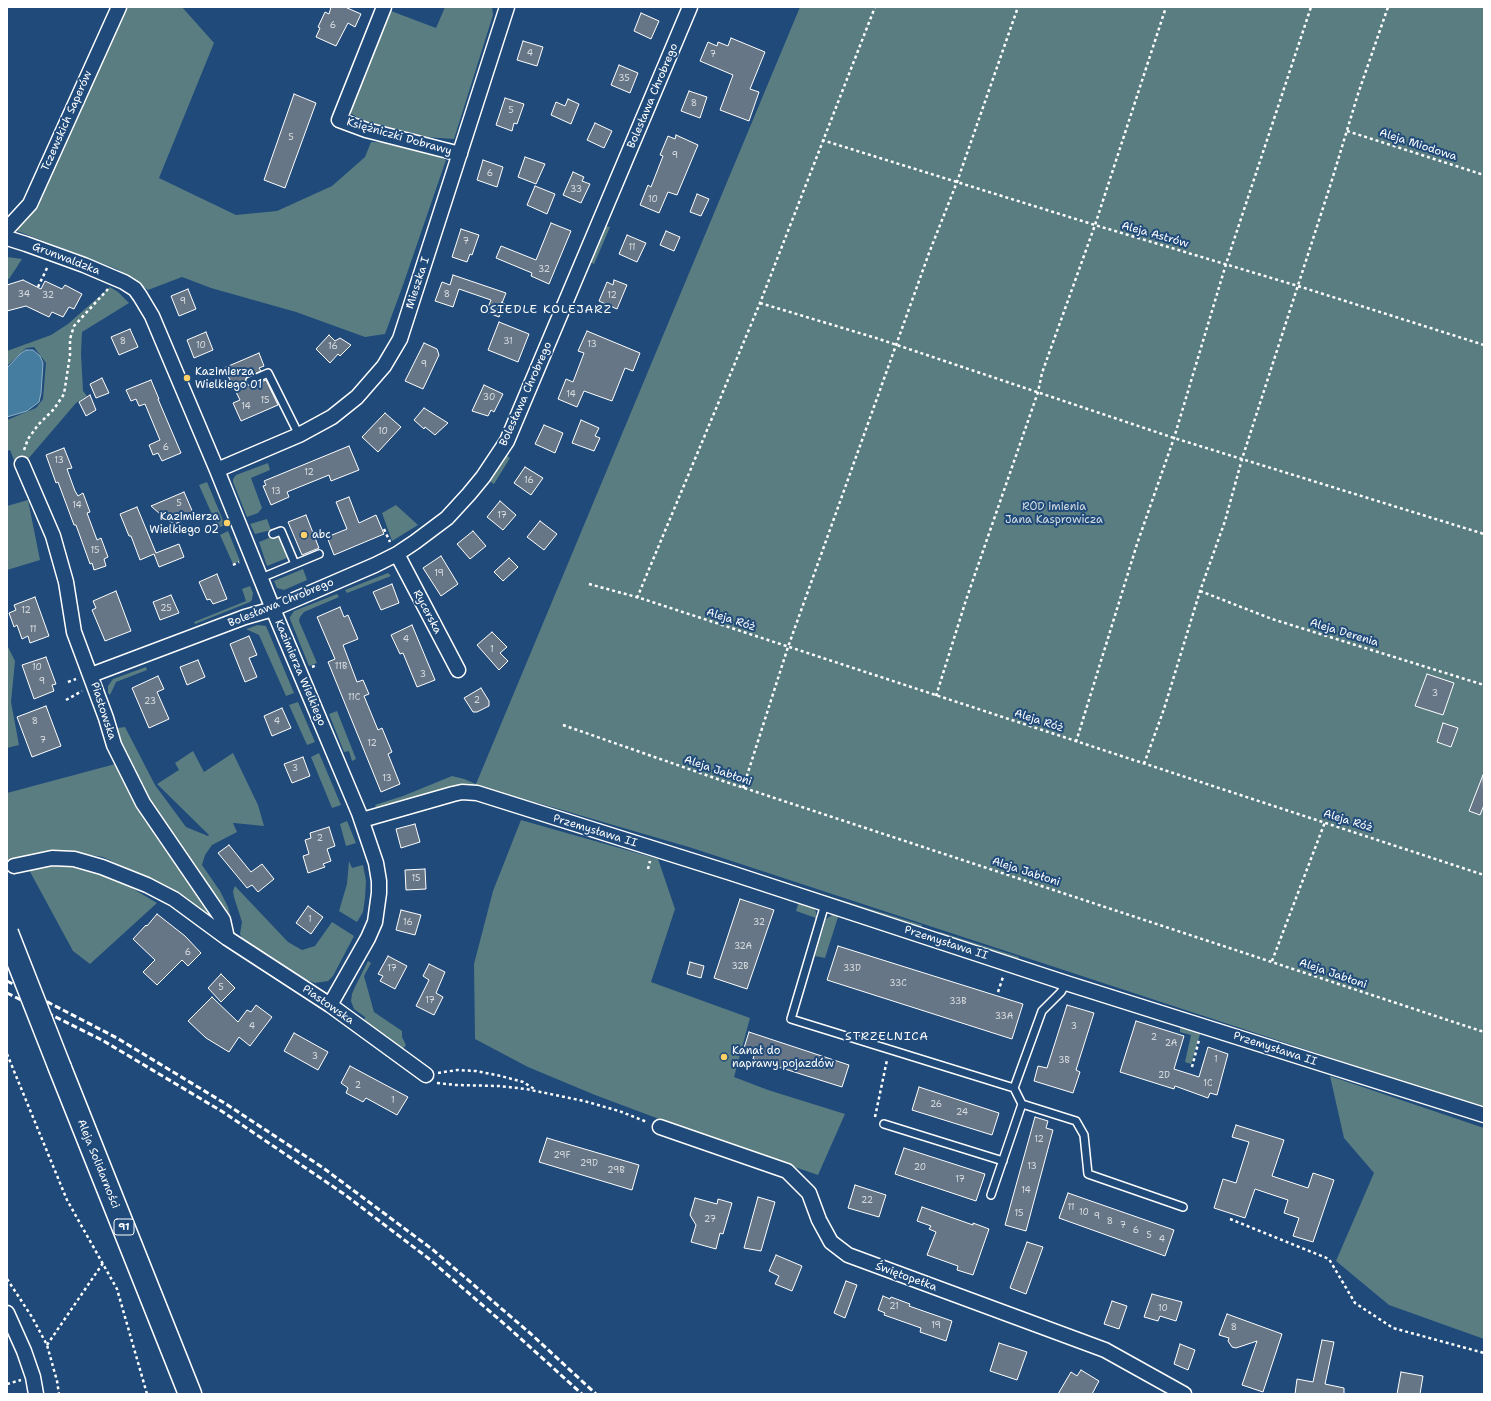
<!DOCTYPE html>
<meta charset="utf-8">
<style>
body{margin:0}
#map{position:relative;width:1491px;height:1401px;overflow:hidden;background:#1f4a7a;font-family:"Shantell Sans",sans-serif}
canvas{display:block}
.frame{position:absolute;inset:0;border:8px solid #fff;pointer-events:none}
</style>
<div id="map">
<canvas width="1491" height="1401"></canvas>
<div class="frame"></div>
</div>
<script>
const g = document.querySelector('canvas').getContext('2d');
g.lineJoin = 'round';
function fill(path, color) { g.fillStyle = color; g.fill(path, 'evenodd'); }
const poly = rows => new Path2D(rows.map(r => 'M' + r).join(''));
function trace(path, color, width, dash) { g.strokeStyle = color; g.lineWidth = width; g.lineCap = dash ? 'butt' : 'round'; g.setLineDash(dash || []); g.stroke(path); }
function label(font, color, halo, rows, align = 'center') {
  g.font = font + ' "Shantell Sans",sans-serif'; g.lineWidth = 4; g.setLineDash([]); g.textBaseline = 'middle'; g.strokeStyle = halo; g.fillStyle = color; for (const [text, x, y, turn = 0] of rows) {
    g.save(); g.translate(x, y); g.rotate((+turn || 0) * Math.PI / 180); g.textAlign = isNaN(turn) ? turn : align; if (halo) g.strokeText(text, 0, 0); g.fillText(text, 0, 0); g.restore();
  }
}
const green = poly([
 [122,7,182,7,214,43,159,178,236,215,277,211,332,186,365,157,371,142,406,143,446,160,403,285,385,334,365,337,296,312,211,288,182,277,148,290,117,269,17,231],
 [445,7,492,7,493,15,454,139,425,137,369,124,350,113,391,11,436,28],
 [800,7,1484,7,1484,1108,692,848,521,798,537,803,536,807,477,788,377,809,375,805,403,796,452,776,464,779,476,784],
 [605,226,610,227,594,264,590,262],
 [7,257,22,259,9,279,7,279],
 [110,287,118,292,129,303,82,332,81,353,83,391,87,396,76,403,28,459,16,465,10,450,7,451,7,420,36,408,43,399,46,363,34,347,26,348,7,366,7,351,51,335,68,324],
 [506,455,510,458,494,484,489,481],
 [268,463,270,470,251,478,262,508,258,513,247,517,233,482,233,479,236,475],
 [207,482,225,525,218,528,199,485],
 [28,500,40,560,7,570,7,506],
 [396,505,418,525,392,541,382,513],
 [267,519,271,530,255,534,250,524],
 [228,531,240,561,233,564,220,535],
 [269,538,279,538,287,558,267,566,259,542],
 [303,569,307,580,284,590,277,588,274,581],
 [388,573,391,576,347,593,345,590],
 [250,586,253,593,252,600,250,602,195,624,194,622,246,601,242,589],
 [337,594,339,597,304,612,300,617,299,621,317,663,309,666,290,619,290,617,294,611],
 [258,625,266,626,294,693,286,696,259,635,246,629],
 [7,645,15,661,11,702,19,745,7,748],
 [146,667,147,670,116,682,110,695,108,693,108,686,113,679],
 [298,702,315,742,307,745,289,705],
 [337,711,356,759,352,761,349,751,344,752,329,714],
 [125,727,155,785,186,827,208,836,209,835,157,784,179,770,175,763,193,751,204,772,233,753,258,805,264,826,234,823,233,823,237,832,212,845,205,855,202,865,220,891,228,907,232,922,231,927,145,796,115,731,118,728],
 [319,753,341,805,332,808,311,757],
 [119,763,222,928,177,893,103,857,84,854,63,852,7,860,7,793],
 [521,820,658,859,675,909,651,982,750,1018,734,1077,768,1090,845,1114,818,1175,718,1141,595,1095,528,1067,475,1039,474,964,493,891],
 [347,821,356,843,346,846,340,824],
 [349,861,352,868,363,865,366,881,365,898,363,912,357,922,339,911,347,884],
 [59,864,117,879,157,903,90,964,73,951,28,868],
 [777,880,922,925,921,929,776,882],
 [235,886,288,942,302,950,315,946,332,922,354,936,333,976,328,981,315,983,299,977,251,947,243,940,240,934,242,922,234,897,233,891],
 [799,901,813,906,816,912,816,918,796,911],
 [839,914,825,958,815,956,826,919,832,915],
 [940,932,1019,957,1018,960,939,935],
 [368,961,371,963,364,976,374,1012,402,1031,402,1037,406,1045,402,1050,364,1022,365,1017,354,1009,351,1001,352,994,354,989],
 [1180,1025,1201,1031,1191,1064,1185,1062,1191,1035,1180,1032],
 [1330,1076,1484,1128,1484,1339,1389,1305,1336,1261,1374,1173,1344,1138]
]);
const water = poly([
 [26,350,33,350,40,356,43,363,41,393,39,402,27,411,7,417,7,368,20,354,26,350]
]);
const building = poly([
 [331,7,345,7,361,14,355,27,348,23,336,46,316,37,320,28,318,27,325,12,329,14,331,7],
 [641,13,659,21,651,39,634,31,641,13],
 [731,38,765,52,750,89,759,92,749,121,720,110,733,75,700,61,708,42,717,46,718,42,728,46,731,38],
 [523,41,543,47,537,66,517,60,523,41],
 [619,65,638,73,630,93,611,85,619,65],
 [689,91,707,97,700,118,681,111,689,91],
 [294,94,316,103,285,188,264,180,294,94],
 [505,98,524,104,517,124,514,123,512,131,496,125,505,98],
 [568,99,579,104,571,124,551,115,556,102,565,106,568,99],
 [595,123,612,131,604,148,587,140,595,123],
 [676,135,698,145,677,195,668,192,659,213,640,205,648,185,651,187,663,156,660,155,668,136,675,139,676,135],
 [525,157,545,164,536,184,518,177,525,157],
 [483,160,503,167,497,187,477,180,483,160],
 [573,172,584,177,582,181,590,184,581,203,563,195,573,172],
 [535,186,555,194,547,214,527,205,535,186],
 [697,194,709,199,701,216,690,212,697,194],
 [551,223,571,231,549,284,531,276,532,273,496,258,501,246,536,260,551,223],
 [461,229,479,235,472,255,470,254,467,262,452,257,461,229],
 [666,231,680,237,674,251,660,245,666,231],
 [627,235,646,243,637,262,619,254,627,235],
 [453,275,506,293,502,303,501,302,505,304,499,317,486,312,491,300,459,289,453,307,435,301,442,282,450,285,453,275],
 [23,280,41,289,45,281,62,289,65,285,82,294,74,309,69,307,63,317,52,312,49,317,26,306,7,311,7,285,23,280],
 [614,280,627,285,617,309,599,301,607,282,613,285,614,280],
 [188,289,196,309,179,316,171,296,188,289],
 [499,322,529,334,518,362,488,350,499,322],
 [130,329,138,347,119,355,111,337,130,329],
 [587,331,640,353,633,371,625,368,612,401,584,391,577,407,558,399,566,379,573,382,584,353,578,351,587,331],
 [206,332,213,350,194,358,187,340,206,332],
 [329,335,335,341,340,338,351,345,340,356,338,354,330,363,316,349,329,335],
 [424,343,437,349,439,355,423,389,405,381,424,343],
 [259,353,264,366,259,368,261,371,246,378,245,383,250,386,266,380,278,405,241,421,233,403,240,400,224,368,259,353],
 [102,378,109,393,96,398,90,384,102,378],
 [151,380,159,399,158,399,181,453,162,461,158,453,153,455,149,445,160,440,145,404,139,406,136,399,131,401,126,390,151,380],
 [484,385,503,394,494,412,491,410,488,416,472,411,484,385],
 [90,395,96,410,86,416,79,402,90,395],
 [424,408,448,423,435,435,425,427,424,429,414,420,424,408],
 [385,413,401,427,378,452,362,437,385,413],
 [581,420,599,428,595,436,600,438,594,451,572,443,581,420],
 [544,425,563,433,555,453,535,444,544,425],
 [349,446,359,470,331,481,329,475,287,492,289,497,271,505,263,486,266,485,264,481,349,446],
 [64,448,72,468,67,469,75,491,78,496,83,493,90,512,87,513,97,540,101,538,108,557,104,559,106,566,94,570,92,563,90,564,76,525,74,525,58,482,56,483,46,455,64,448],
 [525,467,543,478,531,495,514,483,525,467],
 [184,492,194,515,175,524,168,521,151,506,184,492],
 [349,497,359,523,376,515,384,534,334,555,327,537,347,529,336,502,349,497],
 [500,501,516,515,503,530,487,517,500,501],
 [137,507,156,553,179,544,184,557,159,567,154,554,140,560,131,536,129,536,120,514,137,507],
 [306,515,319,548,302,555,288,522,306,515],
 [540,521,557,534,544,550,527,537,540,521],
 [473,531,486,546,470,559,457,544,473,531],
 [441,556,458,584,441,596,423,568,441,556],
 [509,558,518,567,503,581,494,572,509,558],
 [217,574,227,599,213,604,210,599,207,600,199,582,217,574],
 [392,584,399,603,381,610,373,592,392,584],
 [116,591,131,631,105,641,92,610,96,608,93,601,116,591],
 [171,595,179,613,160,620,153,602,171,595],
 [35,597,49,636,30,643,28,636,22,639,17,625,14,627,9,613,16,610,14,605,35,597],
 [340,607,344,617,348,615,358,639,343,645,357,682,363,680,369,694,364,696,378,730,382,728,392,752,388,754,400,784,381,792,328,662,335,659,317,617,340,607],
 [412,625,435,680,417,687,403,653,400,654,391,635,412,625],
 [492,632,507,647,500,653,508,661,499,670,477,645,492,632],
 [249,636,257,655,249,658,257,677,245,682,230,644,249,636],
 [46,657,56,684,52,685,54,691,34,699,22,665,46,657],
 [198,660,205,677,187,685,180,667,198,660],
 [1427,674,1454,683,1443,715,1415,706,1427,674],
 [158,676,164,689,157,692,169,719,149,728,132,688,158,676],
 [481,688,489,701,489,706,477,712,473,712,464,698,481,688],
 [46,706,61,746,32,757,17,717,46,706],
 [282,708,291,728,272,736,264,716,282,708],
 [1443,723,1458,728,1451,747,1437,742,1443,723],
 [303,757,310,776,292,783,284,764,303,757],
 [1483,775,1484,805,1480,815,1469,811,1483,775],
 [415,824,420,842,401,848,396,829,415,824],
 [329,827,335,846,327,849,331,861,323,864,325,867,308,873,303,856,309,854,305,840,311,838,310,833,329,827],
 [229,845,251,872,262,864,274,879,258,892,252,885,247,888,218,853,229,845],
 [425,869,426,889,406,890,405,870,425,869],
 [740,899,774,910,747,989,714,978,740,899],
 [308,906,323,917,311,934,296,923,308,906],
 [401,910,421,915,415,935,396,930,401,910],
 [157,914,185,936,201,953,188,966,182,960,157,985,143,972,155,960,133,939,146,925,147,926,157,914],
 [838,946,1023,1004,1012,1039,827,980,838,946],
 [388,956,407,966,395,989,380,981,383,976,378,974,388,956],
 [690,962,704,966,701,978,687,974,690,962],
 [429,964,445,972,436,993,443,997,434,1015,416,1006,429,980,423,976,429,964],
 [221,974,235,988,221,1002,208,988,221,974],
 [212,997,238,1022,247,1010,251,1012,256,1005,272,1017,250,1046,239,1037,229,1052,206,1038,188,1021,212,997],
 [1067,1005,1094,1013,1076,1070,1080,1072,1073,1093,1034,1081,1038,1066,1047,1068,1067,1005],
 [1136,1021,1184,1036,1174,1069,1199,1077,1208,1047,1228,1054,1217,1095,1210,1093,1208,1098,1175,1086,1174,1089,1120,1072,1136,1021],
 [749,1032,849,1065,842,1087,753,1059,755,1051,744,1048,749,1032],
 [294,1033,328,1052,318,1070,284,1051,294,1033],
 [350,1066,408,1097,397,1115,366,1098,363,1102,346,1093,348,1088,341,1083,350,1066],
 [919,1087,999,1113,992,1135,912,1110,919,1087],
 [1035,1117,1048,1121,1046,1128,1053,1130,1026,1231,1005,1225,1035,1117],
 [1236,1125,1284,1140,1272,1176,1308,1188,1313,1173,1334,1180,1313,1242,1293,1236,1299,1218,1284,1213,1288,1200,1255,1189,1245,1218,1214,1208,1223,1179,1236,1183,1249,1142,1232,1137,1236,1125],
 [547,1138,639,1165,632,1190,539,1162,547,1138],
 [904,1148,985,1174,976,1201,895,1174,904,1148],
 [855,1185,886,1195,879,1217,848,1208,855,1185],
 [1068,1193,1174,1230,1165,1256,1059,1218,1068,1193],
 [758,1197,775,1202,761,1251,744,1248,758,1197],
 [695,1198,717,1204,718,1199,732,1203,723,1234,720,1233,716,1249,691,1242,696,1225,690,1215,695,1198],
 [922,1207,973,1225,973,1223,989,1229,973,1275,957,1270,958,1266,927,1255,936,1232,929,1229,931,1226,917,1221,922,1207],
 [1027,1242,1043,1247,1026,1294,1010,1288,1027,1242],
 [776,1255,802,1266,792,1291,775,1284,779,1276,769,1271,776,1255],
 [846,1281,857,1285,845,1318,834,1313,846,1281],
 [1152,1294,1182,1302,1176,1321,1160,1316,1158,1321,1144,1317,1152,1294],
 [883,1296,890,1299,891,1297,910,1304,909,1306,952,1321,946,1341,920,1332,921,1328,884,1315,885,1313,878,1310,883,1296],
 [1112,1301,1127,1306,1119,1329,1104,1324,1112,1301],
 [1227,1314,1282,1334,1263,1392,1242,1385,1257,1341,1236,1348,1232,1347,1228,1341,1229,1338,1219,1335,1227,1314],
 [1322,1340,1334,1342,1325,1384,1344,1388,1344,1394,1295,1394,1297,1379,1313,1382,1322,1340],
 [999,1343,1027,1352,1017,1380,990,1371,999,1343],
 [1180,1344,1195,1350,1188,1370,1174,1364,1180,1344],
 [1081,1370,1099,1381,1092,1394,1058,1394,1071,1372,1077,1376,1081,1370],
 [1401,1372,1423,1376,1420,1394,1397,1394,1401,1372]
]);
const path = poly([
 [1347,131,1484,175],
 [822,140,1095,225,1298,286,1484,345],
 [38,287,48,266],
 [760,303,876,338,1174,438,1484,534],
 [24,450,28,439,38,425,54,409,64,394,70,355,70,339,74,326,108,289],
 [384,529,390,542],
 [233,565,239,562],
 [589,584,640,598,1484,875],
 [1200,591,1272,619,1484,685],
 [637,598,760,303,875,7],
 [312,667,317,665],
 [68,682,76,679],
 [936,696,966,600,1038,392,1042,373,1095,225,1166,7],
 [66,700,82,691],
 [563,725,723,781,1484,1032],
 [1076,742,1137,544,1174,438,1226,264,1311,7],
 [1144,764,1164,709,1200,591,1225,521,1242,459,1331,183,1358,94,1388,7],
 [743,788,788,647,929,253,957,182,1018,7],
 [648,869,650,861],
 [1272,961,1325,822],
 [998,992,1003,977],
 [7,1054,67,1200,117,1289,147,1394],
 [1192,1067,1199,1040],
 [438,1073,457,1070,476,1071,501,1076,523,1082,536,1090],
 [437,1083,456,1085,499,1086,526,1089,584,1101,619,1111,647,1122],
 [875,1117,887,1060],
 [1230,1219,1329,1259,1355,1303,1393,1328,1484,1353],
 [7,1279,32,1317,47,1345,57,1381,59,1394],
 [47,1345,103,1263],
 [7,1384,21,1380]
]);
const lane = poly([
 [250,381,268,373,299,435],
 [273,534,281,531,295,564],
 [261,578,319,554],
 [825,904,791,1019,1014,1088,1022,1104,1076,1121,1084,1135,1088,1174,1183,1207],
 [1014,1088,1042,1011,1061,992,1066,983],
 [884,1124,1003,1161],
 [991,1195,1022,1104]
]);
const street = poly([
 [384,7,339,120,366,130,460,154],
 [7,229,30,204,119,7],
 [7,238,26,244,84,265,124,282,135,289,140,296,152,316,217,470,273,609,359,813,376,863,379,881,379,893,375,922,368,938,330,1005],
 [22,464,53,536,66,582,74,632,106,718,114,745,143,803,223,920,227,938],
 [217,470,299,435,332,417,357,397,384,366,400,339,507,7],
 [397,554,458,670],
 [91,675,245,617,273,609,375,565,397,554,415,542,447,518,469,494,483,477,507,441,690,7],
 [362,820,453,794,462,792,477,793,731,873,1066,983,1484,1115],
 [14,866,52,858,74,859,102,867,147,885,174,899,227,938,330,1005,426,1075],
 [660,1127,787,1171,809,1193,819,1220,831,1242,848,1255,1105,1350,1184,1394],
 [7,1313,24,1351,33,1377,36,1394]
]);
const primary = poly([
 [60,1068,190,1394]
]);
const rail = poly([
 [7,981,117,1038,226,1104,322,1167,432,1249,531,1334,596,1394],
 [7,993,102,1040,223,1112,344,1194,428,1258,509,1328,582,1394]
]);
const primaryBridge = poly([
 [7,933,60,1068]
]);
const markers = [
 [187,378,4,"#ffd166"],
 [227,523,4,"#ffd166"],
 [304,535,4,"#ffd166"],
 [724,1057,4,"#ffd166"]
];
const numberNames = [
 ["6",333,26],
 ["4",530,54],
 ["7",713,55],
 ["35",624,79],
 ["8",694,104],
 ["5",511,111],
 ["5",291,138],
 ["9",675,156],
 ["6",490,174],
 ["33",576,190],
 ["10",653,200],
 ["7",466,242],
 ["11",632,248],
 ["32",544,270],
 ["34",24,295],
 ["8",447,295],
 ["32",48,296],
 ["12",612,296],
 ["9",183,302],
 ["8",123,342],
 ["31",508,342],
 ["13",592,345],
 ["10",201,346],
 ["16",333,347],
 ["9",424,365],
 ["14",571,395],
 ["30",489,398],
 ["15",265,401],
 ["14",246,407],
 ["10",383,432],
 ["6",166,448],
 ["13",59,461],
 ["12",309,473],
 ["16",529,481],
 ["13",276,492],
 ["5",179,504],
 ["14",77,506],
 ["17",502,516],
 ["15",95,551],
 ["19",439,574],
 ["25",166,609],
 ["12",26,611],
 ["11",33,630],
 ["4",406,640],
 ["1",492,650],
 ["11B",341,667],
 ["10",37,668],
 ["3",423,675],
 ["9",42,682],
 ["3",1435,694],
 ["11C",354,698],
 ["2",477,701],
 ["23",150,702],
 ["8",35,722],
 ["4",277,722],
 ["7",43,741],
 ["12",372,744],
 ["3",295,769],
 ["13",387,779],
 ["2",320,839],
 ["15",416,879],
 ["1",310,920],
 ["16",408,923],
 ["32",759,923],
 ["32A",743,947],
 ["6",188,953],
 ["32B",740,967],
 ["17",392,969],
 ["33D",852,969],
 ["33C",898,984],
 ["5",221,988],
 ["17",430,1001],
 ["33B",958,1002],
 ["33A",1004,1017],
 ["4",252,1027],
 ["3",1074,1027],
 ["2",1154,1038],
 ["2A",1171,1044],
 ["3",315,1057],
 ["1",1216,1060],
 ["3B",1064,1061],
 ["2D",1164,1076],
 ["1C",1208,1084],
 ["2",358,1086],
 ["1",393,1101],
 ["26",936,1105],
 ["24",962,1113],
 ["12",1039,1140],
 ["29F",562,1156],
 ["29D",589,1164],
 ["13",1032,1167],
 ["20",920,1168],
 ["29B",616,1171],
 ["17",960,1180],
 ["14",1026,1191],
 ["22",867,1201],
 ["11",1071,1208],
 ["10",1084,1213],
 ["15",1019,1214],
 ["9",1097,1217],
 ["27",710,1220],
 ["8",1110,1222],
 ["7",1123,1226],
 ["6",1136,1231],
 ["5",1149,1236],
 ["4",1162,1240],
 ["21",894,1307],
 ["10",1163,1309],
 ["19",936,1326],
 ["8",1234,1328]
];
const shields = [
 [124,1227,20]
];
const shieldNames = [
 ["91",124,1227]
];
const streetNames = [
 ["Bolesława Chrobrego",653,96,-67],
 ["Tczewskich Saperów",67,121,-66],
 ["Księżniczki Dobrawy",399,137,16],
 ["Aleja Miodowa",1418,145,18],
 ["Aleja Astrów",1155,235,16],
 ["Grunwaldzka",66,259,21],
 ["Mieszka I",418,283,-72],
 ["Bolesława Chrobrego",526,394,-66],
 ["Bolesława Chrobrego",281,603,-22],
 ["Rycerska",427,612,62],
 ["Aleja Róż",731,620,18],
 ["Aleja Derenia",1344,633,17],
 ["Kazimierza Wielkiego",300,673,67],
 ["Piastowska",103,711,72],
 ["Aleja Róż",1039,721,18],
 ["Aleja Jabłoni",718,771,19],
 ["Aleja Róż",1348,821,17],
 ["Przemysława II",595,831,17],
 ["Aleja Jabłoni",1026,872,18],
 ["Przemysława II",946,943,18],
 ["Aleja Jabłoni",1333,974,19],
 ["Piastowska",328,1005,35],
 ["Przemysława II",1275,1049,18],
 ["Aleja Solidarności",98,1164,68],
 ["Świętopełka",906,1277,20]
];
const poiNames = [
 ["Kazimierza",195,372],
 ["Wielkiego 01",195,385],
 ["Kazimierza",219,517,"right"],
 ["Wielkiego 02",219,530,"right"],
 ["abc",312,535],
 ["Kanał do",732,1051],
 ["naprawy pojazdów",732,1064]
];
const parkNames = [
 ["ROD imienia",1054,507],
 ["Jana Kasprowicza",1054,520]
];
const neighbourhoodNames = [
 ["OSIEDLE KOLEJARZ",546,310],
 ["STRZELNICA",887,1037]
];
fill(green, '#5a7d82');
fill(water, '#457da0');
trace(water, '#8fb1c6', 1);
fill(building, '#667686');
trace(building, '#fff', 1);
trace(lane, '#fff', 10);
trace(street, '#fff', 17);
trace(primary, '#fff', 25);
trace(path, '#fff', 2.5, [3, 3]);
trace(lane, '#1f4a7a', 7);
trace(street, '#1f4a7a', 14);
trace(primary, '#1f4a7a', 22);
trace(rail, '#fff', 3, [6, 3]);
trace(primaryBridge, '#fff', 25, []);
trace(primaryBridge, '#1f4a7a', 22);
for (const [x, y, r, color] of markers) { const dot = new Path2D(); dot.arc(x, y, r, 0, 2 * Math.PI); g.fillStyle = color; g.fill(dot); trace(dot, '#1f4a7a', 1.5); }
label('9px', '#d9dde1', null, numberNames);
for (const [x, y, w] of shields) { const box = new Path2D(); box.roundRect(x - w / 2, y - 8, w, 16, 3); g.fillStyle = '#1f4a7a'; g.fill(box); trace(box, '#fff', 1); }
label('bold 10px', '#fff', null, shieldNames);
label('11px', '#fff', '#1f4a7a', streetNames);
label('11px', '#fff', '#1f4a7a', poiNames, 'left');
label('11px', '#d6dee0', '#1f4a7a', parkNames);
g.letterSpacing = '1px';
label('12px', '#fff', '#1f4a7a', neighbourhoodNames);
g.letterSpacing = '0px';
</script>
